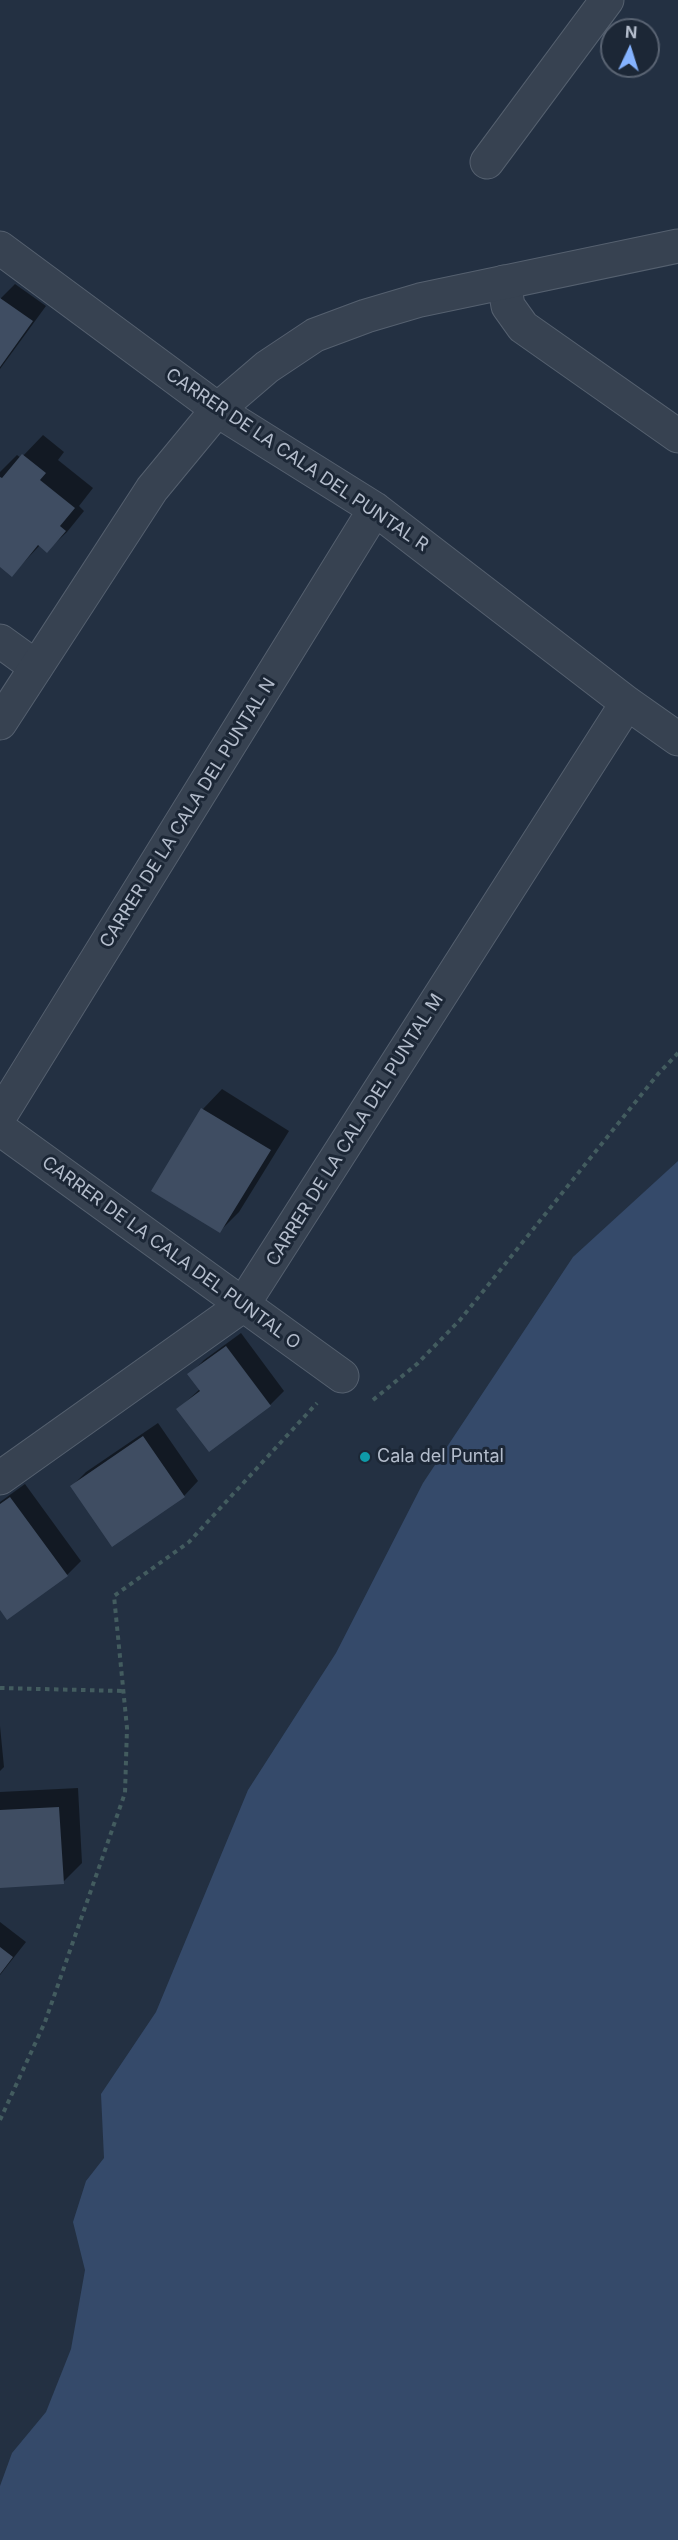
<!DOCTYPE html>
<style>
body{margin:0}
#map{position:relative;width:678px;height:2540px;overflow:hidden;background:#233042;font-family:Inter,sans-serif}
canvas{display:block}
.north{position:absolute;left:600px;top:18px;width:60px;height:60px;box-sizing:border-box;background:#1c2736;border:2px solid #596372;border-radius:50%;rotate:4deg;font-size:16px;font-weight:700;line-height:24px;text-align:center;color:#b4bdcc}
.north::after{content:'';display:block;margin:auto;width:21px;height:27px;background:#85b3ff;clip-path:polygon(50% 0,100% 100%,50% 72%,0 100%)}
</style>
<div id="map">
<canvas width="678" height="2540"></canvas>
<div class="north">N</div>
</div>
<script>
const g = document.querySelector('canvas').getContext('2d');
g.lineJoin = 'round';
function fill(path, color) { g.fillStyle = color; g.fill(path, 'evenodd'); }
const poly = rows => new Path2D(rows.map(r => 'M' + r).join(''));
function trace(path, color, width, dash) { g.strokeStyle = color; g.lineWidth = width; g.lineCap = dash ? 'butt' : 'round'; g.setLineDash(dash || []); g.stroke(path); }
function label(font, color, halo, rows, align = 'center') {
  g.font = font + ' Inter,sans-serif'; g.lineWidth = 6; g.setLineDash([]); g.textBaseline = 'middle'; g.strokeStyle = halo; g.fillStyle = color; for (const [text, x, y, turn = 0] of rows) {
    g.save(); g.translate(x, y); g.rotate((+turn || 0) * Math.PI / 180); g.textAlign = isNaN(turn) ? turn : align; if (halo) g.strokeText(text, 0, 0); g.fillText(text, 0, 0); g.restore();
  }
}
const water = poly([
 [678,1161,678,2540,0,2540,0,2486,12,2453,46,2412,71,2349,85,2270,73,2222,86,2181,104,2158,101,2094,156,2012,248,1790,336,1653,423,1483,573,1257]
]);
const shadow = poly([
 [15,284,46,306,0,369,0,299],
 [43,435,64,452,58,460,93,488,79,506,84,511,67,532,47,551,40,545,12,575,0,565,0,472,17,455,21,458],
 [222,1089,289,1131,239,1212,220,1231,153,1190,203,1109],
 [241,1333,284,1391,270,1405,178,1409,200,1389,189,1375,204,1360],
 [158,1423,198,1481,184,1496,112,1545,72,1486,86,1472],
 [25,1484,81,1561,67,1575,0,1607,0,1502],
 [0,1726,4,1767,0,1771],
 [78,1788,82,1863,63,1882,0,1886,0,1792],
 [0,1922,26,1942,0,1975]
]);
const building = poly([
 [0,298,33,321,0,367],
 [22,454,46,473,40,480,75,508,60,526,66,531,47,553,38,545,12,577,0,567,0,477,2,478],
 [201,1108,271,1150,220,1233,151,1191],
 [226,1346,271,1406,209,1452,176,1409,200,1391,187,1374],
 [143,1436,185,1497,112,1547,70,1486],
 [10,1497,68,1576,7,1620,0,1610,0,1504],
 [59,1807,64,1884,0,1888,0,1810],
 [0,1947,13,1957,0,1974]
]);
const path = poly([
 [373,1400,417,1364,460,1320,658,1074,678,1053],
 [0,1688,123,1691],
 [0,2120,45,2022,125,1793,127,1728,114,1596,189,1542,317,1403]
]);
const minor = poly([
 [487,162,607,0],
 [0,248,231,419,375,509,627,703,678,739],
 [504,282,508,306,523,327,678,436],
 [0,641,36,667],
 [0,1116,375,509],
 [0,1129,342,1376],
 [0,1478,242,1306,627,703]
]);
const tertiary = poly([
 [0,723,152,489,218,409,267,367,315,335,366,316,420,300,678,246]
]);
const markers = [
 [365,1457,6,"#0f9aa8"]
];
const streetNames = [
 ["CARRER DE LA CALA DEL PUNTAL R",297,460,34],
 ["CARRER DE LA CALA DEL PUNTAL N",188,813,-58],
 ["CARRER DE LA CALA DEL PUNTAL M",355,1130,-58],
 ["CARRER DE LA CALA DEL PUNTAL O",171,1253,36]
];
const poiNames = [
 ["Cala del Puntal",377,1457]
];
fill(water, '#354a6a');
fill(shadow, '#0007');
fill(building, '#3f4d62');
trace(minor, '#55606f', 35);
trace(tertiary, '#55606f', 35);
trace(path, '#435c5f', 4, [4.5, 4.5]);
trace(minor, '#374251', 33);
trace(tertiary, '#374251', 33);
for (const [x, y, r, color] of markers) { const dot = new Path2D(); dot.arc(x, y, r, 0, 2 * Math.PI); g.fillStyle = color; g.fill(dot); trace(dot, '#1c2736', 2); }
label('18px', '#b4bdcc', '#1c2736', streetNames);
label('18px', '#b4bdcc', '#1c2736', poiNames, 'left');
</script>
